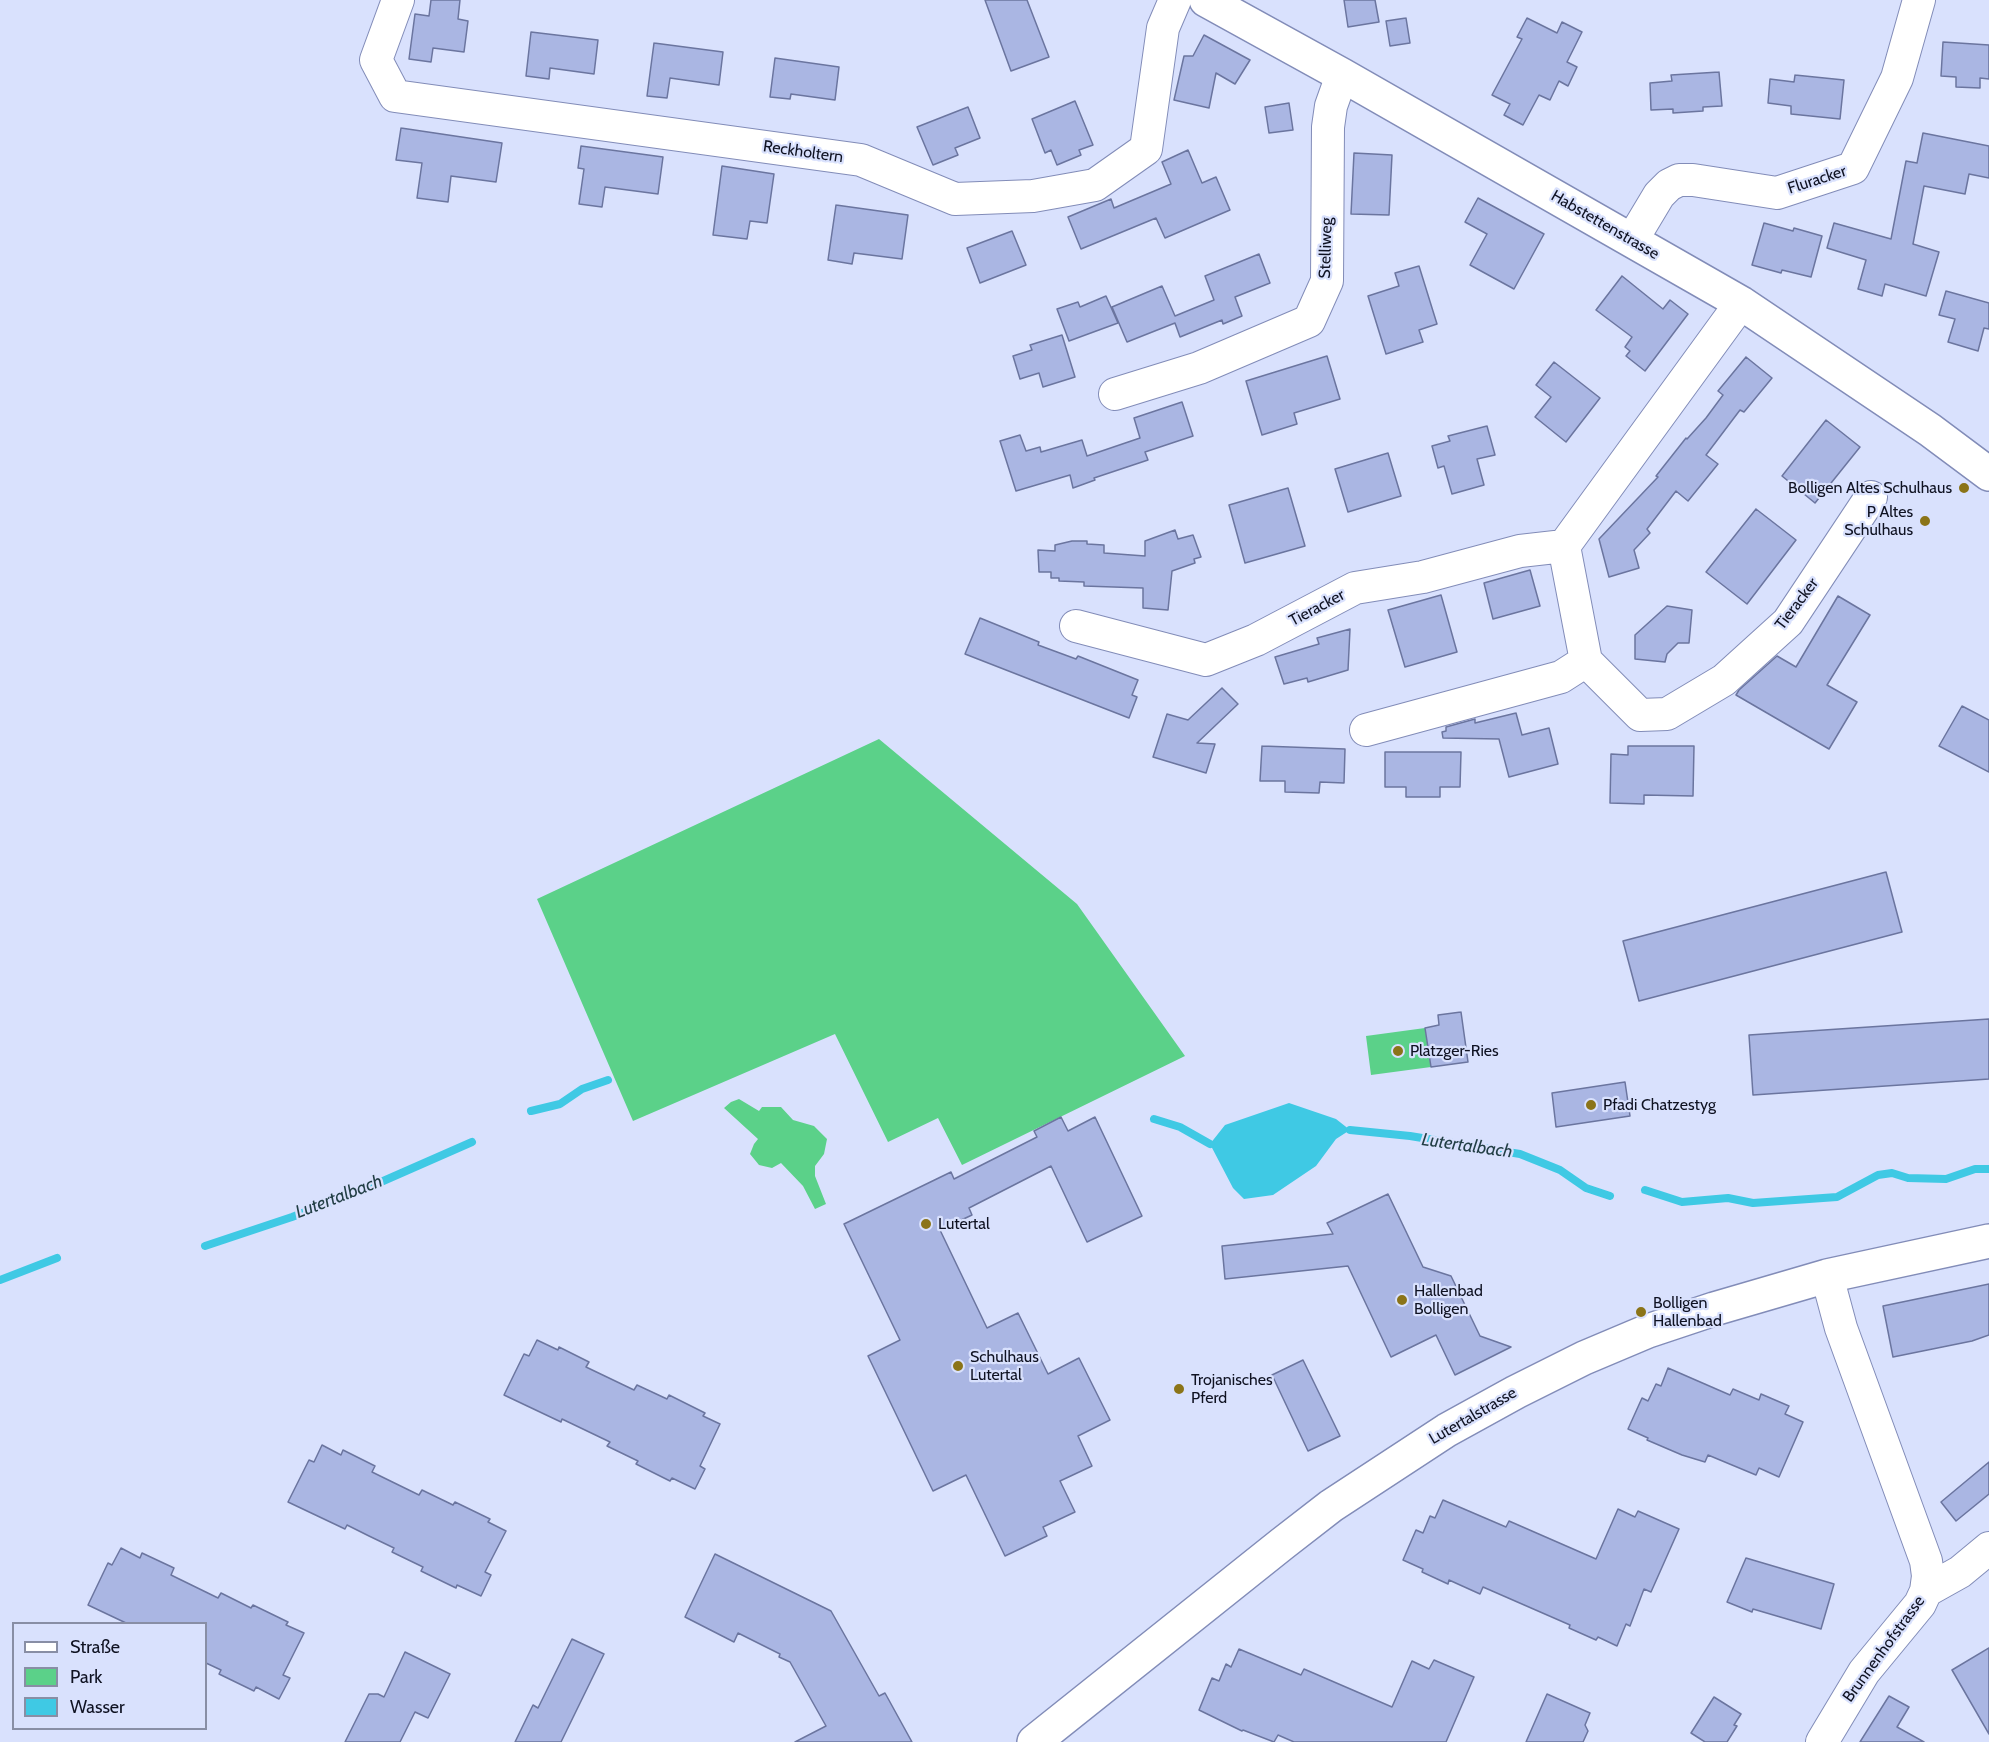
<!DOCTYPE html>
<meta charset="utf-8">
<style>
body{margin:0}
#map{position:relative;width:1989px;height:1742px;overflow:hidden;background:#d9e1fd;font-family:Cabin,sans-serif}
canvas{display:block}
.legend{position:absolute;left:12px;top:1622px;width:195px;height:108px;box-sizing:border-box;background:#d9e1fd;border:2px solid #888ea5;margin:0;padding:8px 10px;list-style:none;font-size:18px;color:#0f1222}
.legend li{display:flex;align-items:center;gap:12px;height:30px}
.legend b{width:30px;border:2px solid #888ea5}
</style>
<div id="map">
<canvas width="1989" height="1742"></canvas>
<ul class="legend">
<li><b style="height:8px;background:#fff"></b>Straße</li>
<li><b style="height:16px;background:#5bd189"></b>Park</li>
<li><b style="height:16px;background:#3fc9e4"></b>Wasser</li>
</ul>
</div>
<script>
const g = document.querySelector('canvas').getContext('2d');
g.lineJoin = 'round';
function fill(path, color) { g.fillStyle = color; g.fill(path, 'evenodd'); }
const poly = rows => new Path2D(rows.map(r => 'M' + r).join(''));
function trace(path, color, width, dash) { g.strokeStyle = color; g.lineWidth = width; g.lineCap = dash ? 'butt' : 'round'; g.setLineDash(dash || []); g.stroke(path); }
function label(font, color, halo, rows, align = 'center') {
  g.font = font + ' Cabin,sans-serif'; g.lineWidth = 4.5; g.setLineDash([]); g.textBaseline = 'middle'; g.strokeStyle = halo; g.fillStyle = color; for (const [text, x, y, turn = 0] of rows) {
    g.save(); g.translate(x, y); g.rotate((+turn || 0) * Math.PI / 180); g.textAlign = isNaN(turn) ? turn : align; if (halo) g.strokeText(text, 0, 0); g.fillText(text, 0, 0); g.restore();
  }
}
const green = poly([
 [879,739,1077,904,1185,1056,962,1165,938,1118,888,1142,835,1034,633,1121,537,899],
 [1425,1028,1431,1067,1371,1075,1366,1036],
 [739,1099,759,1111,762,1107,781,1107,793,1120,814,1126,827,1139,824,1154,815,1166,815,1176,826,1204,815,1209,803,1186,781,1163,772,1168,759,1165,750,1154,754,1144,758,1139,724,1108,731,1102]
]);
const water = poly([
 [1289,1103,1336,1119,1350,1130,1336,1139,1316,1166,1273,1195,1244,1199,1233,1188,1210,1144,1225,1125]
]);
const stream = poly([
 [531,1111,560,1104,582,1089,608,1080],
 [1154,1119,1180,1127,1210,1144],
 [1350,1130,1410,1136,1520,1154,1560,1170,1586,1188,1610,1196],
 [1645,1190,1682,1202,1728,1198,1753,1203,1837,1197,1878,1175,1892,1173,1908,1178,1946,1179,1975,1169,1989,1169],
 [205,1246,292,1217,365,1189,472,1142],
 [0,1280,57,1258]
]);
const building = poly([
 [431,0,460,0,458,19,468,21,464,52,433,48,431,62,409,59,415,14,429,16,431,0],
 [985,0,1027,0,1049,57,1011,71,985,0],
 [1344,0,1375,0,1379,22,1348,27,1344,0],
 [1406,18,1410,43,1390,46,1386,21,1406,18],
 [1527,18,1557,33,1562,22,1582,32,1567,62,1577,67,1568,86,1559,81,1550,100,1539,95,1523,125,1504,115,1510,104,1492,95,1522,39,1517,37,1527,18],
 [531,32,598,40,594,74,550,68,549,79,526,76,531,32],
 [1204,35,1250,60,1235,84,1216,73,1209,108,1174,100,1184,56,1193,56,1204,35],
 [1943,42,1989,45,1989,79,1980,78,1980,88,1956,87,1956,77,1941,76,1943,42],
 [654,43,723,52,719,85,670,78,667,98,647,96,654,43],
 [775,58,839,67,835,100,791,94,790,99,770,97,775,58],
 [1719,72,1722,106,1703,107,1703,111,1673,113,1673,109,1651,110,1650,83,1672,81,1671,75,1719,72],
 [1795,75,1844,80,1840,119,1791,114,1791,106,1768,103,1770,79,1794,82,1795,75],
 [1075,101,1093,145,1079,150,1081,155,1057,165,1051,150,1045,153,1032,119,1075,101],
 [1289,103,1293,130,1269,133,1265,107,1289,103],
 [968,107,980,138,955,148,958,155,933,165,917,127,968,107],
 [401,128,502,143,496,182,451,176,448,202,417,198,422,163,396,160,401,128],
 [1923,133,1989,146,1989,178,1969,174,1965,194,1924,186,1913,244,1939,252,1926,296,1885,284,1882,296,1858,289,1866,260,1827,248,1834,223,1891,239,1906,161,1917,163,1923,133],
 [581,146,663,157,658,194,605,187,602,207,579,204,584,169,578,168,581,146],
 [1188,150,1202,183,1216,177,1230,210,1165,238,1156,218,1081,249,1068,217,1111,199,1114,208,1171,184,1162,162,1188,150],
 [1354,153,1392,155,1389,215,1351,214,1354,153],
 [722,166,774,174,767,223,750,221,747,239,713,235,722,166],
 [1478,198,1544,234,1514,289,1470,265,1487,234,1465,222,1478,198],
 [836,205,908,215,902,259,854,253,852,264,828,260,836,205],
 [1764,223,1793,231,1794,228,1822,236,1811,277,1782,270,1781,273,1752,265,1764,223],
 [1012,231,1026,265,980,283,967,248,1012,231],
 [1259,254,1270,283,1235,297,1242,316,1223,324,1222,320,1180,337,1175,323,1127,342,1112,307,1162,286,1175,316,1214,300,1205,276,1259,254],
 [1419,266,1437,324,1419,330,1423,342,1386,354,1368,296,1399,286,1395,273,1419,266],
 [1622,276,1663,309,1670,300,1688,314,1645,371,1626,356,1630,351,1625,347,1632,337,1596,310,1622,276],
 [1946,291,1989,303,1989,329,1984,328,1978,351,1948,342,1955,319,1939,315,1946,291],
 [1106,296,1118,323,1069,341,1057,309,1078,302,1080,307,1106,296],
 [1062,335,1075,377,1043,387,1039,373,1020,379,1013,356,1032,350,1030,345,1062,335],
 [1327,356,1340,399,1294,413,1297,424,1262,435,1246,381,1327,356],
 [1746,357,1772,378,1744,412,1740,410,1706,455,1718,464,1688,501,1676,491,1647,529,1650,533,1634,550,1639,568,1609,577,1599,539,1658,477,1656,476,1686,438,1687,439,1706,418,1723,395,1718,391,1746,357],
 [1554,362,1600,398,1566,442,1535,417,1551,397,1536,385,1554,362],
 [1182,402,1193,436,1145,452,1148,460,1094,478,1095,480,1073,488,1070,475,1016,491,1000,441,1020,435,1026,451,1040,447,1041,452,1082,440,1087,456,1140,438,1134,418,1182,402],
 [1826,420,1860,447,1815,503,1782,476,1826,420],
 [1487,426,1495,455,1477,459,1484,485,1452,494,1444,466,1438,468,1432,446,1450,441,1448,436,1487,426],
 [1388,453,1401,496,1348,512,1335,469,1388,453],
 [1288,488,1305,546,1245,563,1229,505,1288,488],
 [1756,509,1796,540,1747,604,1706,572,1756,509],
 [1175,530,1178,539,1193,535,1201,557,1194,559,1195,563,1172,571,1168,610,1143,608,1143,588,1084,586,1084,582,1059,581,1059,578,1051,578,1051,572,1039,572,1038,550,1055,551,1055,545,1072,541,1087,541,1087,544,1104,545,1104,553,1145,556,1145,541,1175,530],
 [1530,570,1540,606,1493,619,1484,583,1530,570],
 [1441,595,1457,652,1405,667,1388,610,1441,595],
 [1838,596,1870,615,1827,685,1857,702,1829,749,1736,695,1739,690,1777,656,1796,667,1838,596],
 [1667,606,1692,610,1689,643,1678,643,1667,654,1665,662,1635,659,1635,635,1667,606],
 [980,618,1039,642,1038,645,1076,659,1078,656,1138,680,1132,695,1137,697,1129,718,965,654,980,618],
 [1350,629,1348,670,1308,682,1307,678,1284,684,1275,657,1319,644,1317,638,1350,629],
 [1222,688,1238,704,1197,743,1215,744,1206,773,1153,757,1167,714,1188,720,1222,688],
 [1962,706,1989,720,1989,772,1939,746,1962,706],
 [1516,713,1522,735,1549,728,1558,764,1509,777,1499,739,1443,738,1442,732,1446,731,1446,727,1475,719,1475,723,1516,713],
 [1262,746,1345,749,1344,783,1320,782,1319,793,1285,792,1285,781,1260,781,1262,746],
 [1628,746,1694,746,1693,796,1644,795,1644,804,1610,803,1611,754,1628,755,1628,746],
 [1385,752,1461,752,1460,787,1440,787,1440,797,1406,797,1406,787,1385,787,1385,752],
 [1886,872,1902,932,1639,1001,1623,941,1886,872],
 [1461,1012,1468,1062,1431,1067,1425,1028,1439,1025,1438,1015,1461,1012],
 [1989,1019,1989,1079,1753,1095,1749,1035,1989,1019],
 [1625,1082,1630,1116,1556,1127,1552,1093,1625,1082],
 [1061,1117,1068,1131,1095,1117,1142,1216,1087,1242,1051,1166,969,1208,972,1215,940,1230,987,1328,1018,1313,1048,1374,1079,1358,1110,1420,1078,1436,1092,1466,1060,1481,1075,1512,1043,1527,1047,1536,1005,1556,966,1475,933,1491,868,1356,900,1340,844,1224,951,1172,954,1179,1037,1137,1034,1131,1061,1117],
 [1388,1194,1423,1267,1451,1276,1480,1336,1511,1347,1455,1375,1436,1335,1391,1357,1348,1266,1225,1279,1222,1246,1333,1234,1327,1223,1388,1194],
 [1989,1284,1989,1335,1972,1341,1893,1357,1883,1306,1989,1284],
 [537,1340,558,1350,559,1347,589,1362,586,1367,634,1390,637,1385,667,1399,669,1395,705,1413,703,1416,720,1424,700,1466,705,1469,695,1489,672,1478,670,1481,636,1464,638,1461,607,1446,610,1442,562,1419,561,1422,504,1395,524,1354,529,1356,537,1340],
 [1303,1360,1340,1436,1308,1451,1272,1375,1303,1360],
 [1668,1368,1730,1395,1733,1389,1759,1400,1761,1394,1789,1406,1785,1414,1803,1422,1779,1477,1759,1468,1756,1475,1708,1455,1705,1462,1682,1455,1647,1440,1648,1438,1628,1429,1642,1398,1648,1401,1656,1384,1661,1386,1668,1368],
 [322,1445,341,1455,343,1450,375,1466,372,1472,419,1495,422,1490,453,1505,455,1502,490,1519,488,1522,506,1531,485,1572,491,1575,481,1596,457,1585,456,1588,421,1571,423,1567,392,1552,394,1548,369,1536,347,1525,345,1529,288,1502,309,1460,314,1462,322,1445],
 [1989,1462,1989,1494,1956,1521,1941,1502,1989,1462],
 [1443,1500,1506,1527,1509,1521,1596,1559,1618,1509,1635,1517,1638,1511,1679,1529,1651,1592,1644,1589,1630,1626,1626,1624,1617,1646,1598,1637,1596,1640,1569,1628,1570,1625,1483,1587,1480,1594,1449,1580,1448,1584,1422,1572,1423,1569,1403,1560,1416,1530,1423,1533,1430,1516,1435,1518,1443,1500],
 [121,1548,140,1558,142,1553,174,1568,171,1575,218,1598,221,1593,251,1608,253,1605,288,1622,286,1625,304,1633,283,1675,290,1678,279,1699,256,1687,254,1691,219,1674,221,1670,206,1663,206,1623,126,1623,88,1605,108,1563,112,1565,121,1548],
 [715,1554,831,1611,879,1696,885,1693,912,1742,795,1742,826,1726,790,1662,779,1657,780,1654,738,1633,734,1642,685,1617,715,1554],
 [1746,1558,1834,1584,1821,1629,1753,1609,1752,1612,1727,1602,1746,1558],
 [572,1639,604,1654,561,1742,515,1742,533,1705,538,1708,572,1639],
 [1989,1648,1989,1734,1952,1670,1989,1648],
 [1239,1649,1301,1675,1304,1669,1392,1707,1412,1661,1429,1669,1434,1660,1474,1677,1446,1742,1294,1742,1278,1735,1274,1742,1243,1730,1242,1731,1199,1710,1212,1678,1219,1681,1226,1664,1231,1667,1239,1649],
 [405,1652,450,1674,428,1718,415,1712,400,1742,345,1742,369,1694,378,1694,384,1697,405,1652],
 [1547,1694,1590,1713,1585,1725,1588,1731,1583,1742,1526,1742,1547,1694],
 [1889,1696,1909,1707,1897,1727,1924,1742,1860,1742,1889,1696],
 [1714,1697,1741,1714,1734,1725,1737,1726,1727,1742,1705,1742,1691,1733,1714,1697]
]);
const street = poly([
 [398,0,376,60,395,96,861,160,955,199,1033,196,1095,185,1146,149,1163,28,1175,0],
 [1632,240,1659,195,1669,185,1679,180,1693,180,1777,193,1853,168,1897,78,1919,0],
 [1741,303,1564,546,1586,661,1640,715,1667,714,1724,680,1788,622,1871,497],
 [1115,394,1199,368,1309,321,1327,281,1328,127,1331,106,1342,75],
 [1076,626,1206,660,1256,640,1355,588,1423,577,1520,551,1564,546],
 [1366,730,1561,677,1586,661],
 [1926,1591,1960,1572,1989,1548],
 [1822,1742,1864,1672,1920,1604,1926,1591,1928,1576,1926,1561,1841,1328,1827,1276]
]);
const secondary = poly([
 [1206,0,1342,75,1741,303,1930,430,1989,474],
 [1034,1742,1282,1544,1331,1506,1447,1430,1516,1392,1584,1358,1648,1331,1714,1309,1827,1276,1989,1241]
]);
const markers = [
 [1964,488,6,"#8b7418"],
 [1925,521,6,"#8b7418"],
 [1398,1051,6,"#8b7418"],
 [1591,1105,6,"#8b7418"],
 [926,1224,6,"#8b7418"],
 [1402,1300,6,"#8b7418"],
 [1641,1312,6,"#8b7418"],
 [958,1366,6,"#8b7418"],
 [1179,1389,6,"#8b7418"]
];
const streetNames = [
 ["Reckholtern",803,152,8],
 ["Fluracker",1817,180,-18],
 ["Habstettenstrasse",1605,225,30],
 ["Stelliweg",1326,248,-88],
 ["Tieracker",1797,604,-53],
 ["Tieracker",1317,608,-28],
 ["Lutertalstrasse",1473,1416,-30],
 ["Brunnenhofstrasse",1884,1649,-54]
];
const poiNames = [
 ["Bolligen Altes Schulhaus",1952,488,"right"],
 ["P Altes",1913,512,"right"],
 ["Schulhaus",1913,530,"right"],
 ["Platzger-Ries",1410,1051],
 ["Pfadi Chatzestyg",1603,1105],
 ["Lutertal",938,1224],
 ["Hallenbad",1414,1291],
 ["Bolligen",1414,1309],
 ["Bolligen",1653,1303],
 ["Hallenbad",1653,1321],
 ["Schulhaus",970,1357],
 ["Lutertal",970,1375],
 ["Trojanisches",1191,1380],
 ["Pferd",1191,1398]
];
const waterNames = [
 ["Lutertalbach",1467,1146,8],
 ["Lutertalbach",339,1197,-21]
];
fill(green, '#5bd189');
fill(water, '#3fc9e4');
trace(stream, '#3fc9e4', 8);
fill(building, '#aab6e3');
trace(building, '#6b759f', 1.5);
trace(street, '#828cb8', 34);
trace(secondary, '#828cb8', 36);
trace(street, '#fff', 32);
trace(secondary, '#fff', 33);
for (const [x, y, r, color] of markers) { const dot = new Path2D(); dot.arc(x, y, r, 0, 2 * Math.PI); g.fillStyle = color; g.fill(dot); trace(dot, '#d9e1fd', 2); }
label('16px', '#0f1222', '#d9e1fd', streetNames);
label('16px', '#0f1222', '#d9e1fd', poiNames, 'left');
label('italic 18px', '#233f46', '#d9e1fd', waterNames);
</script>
